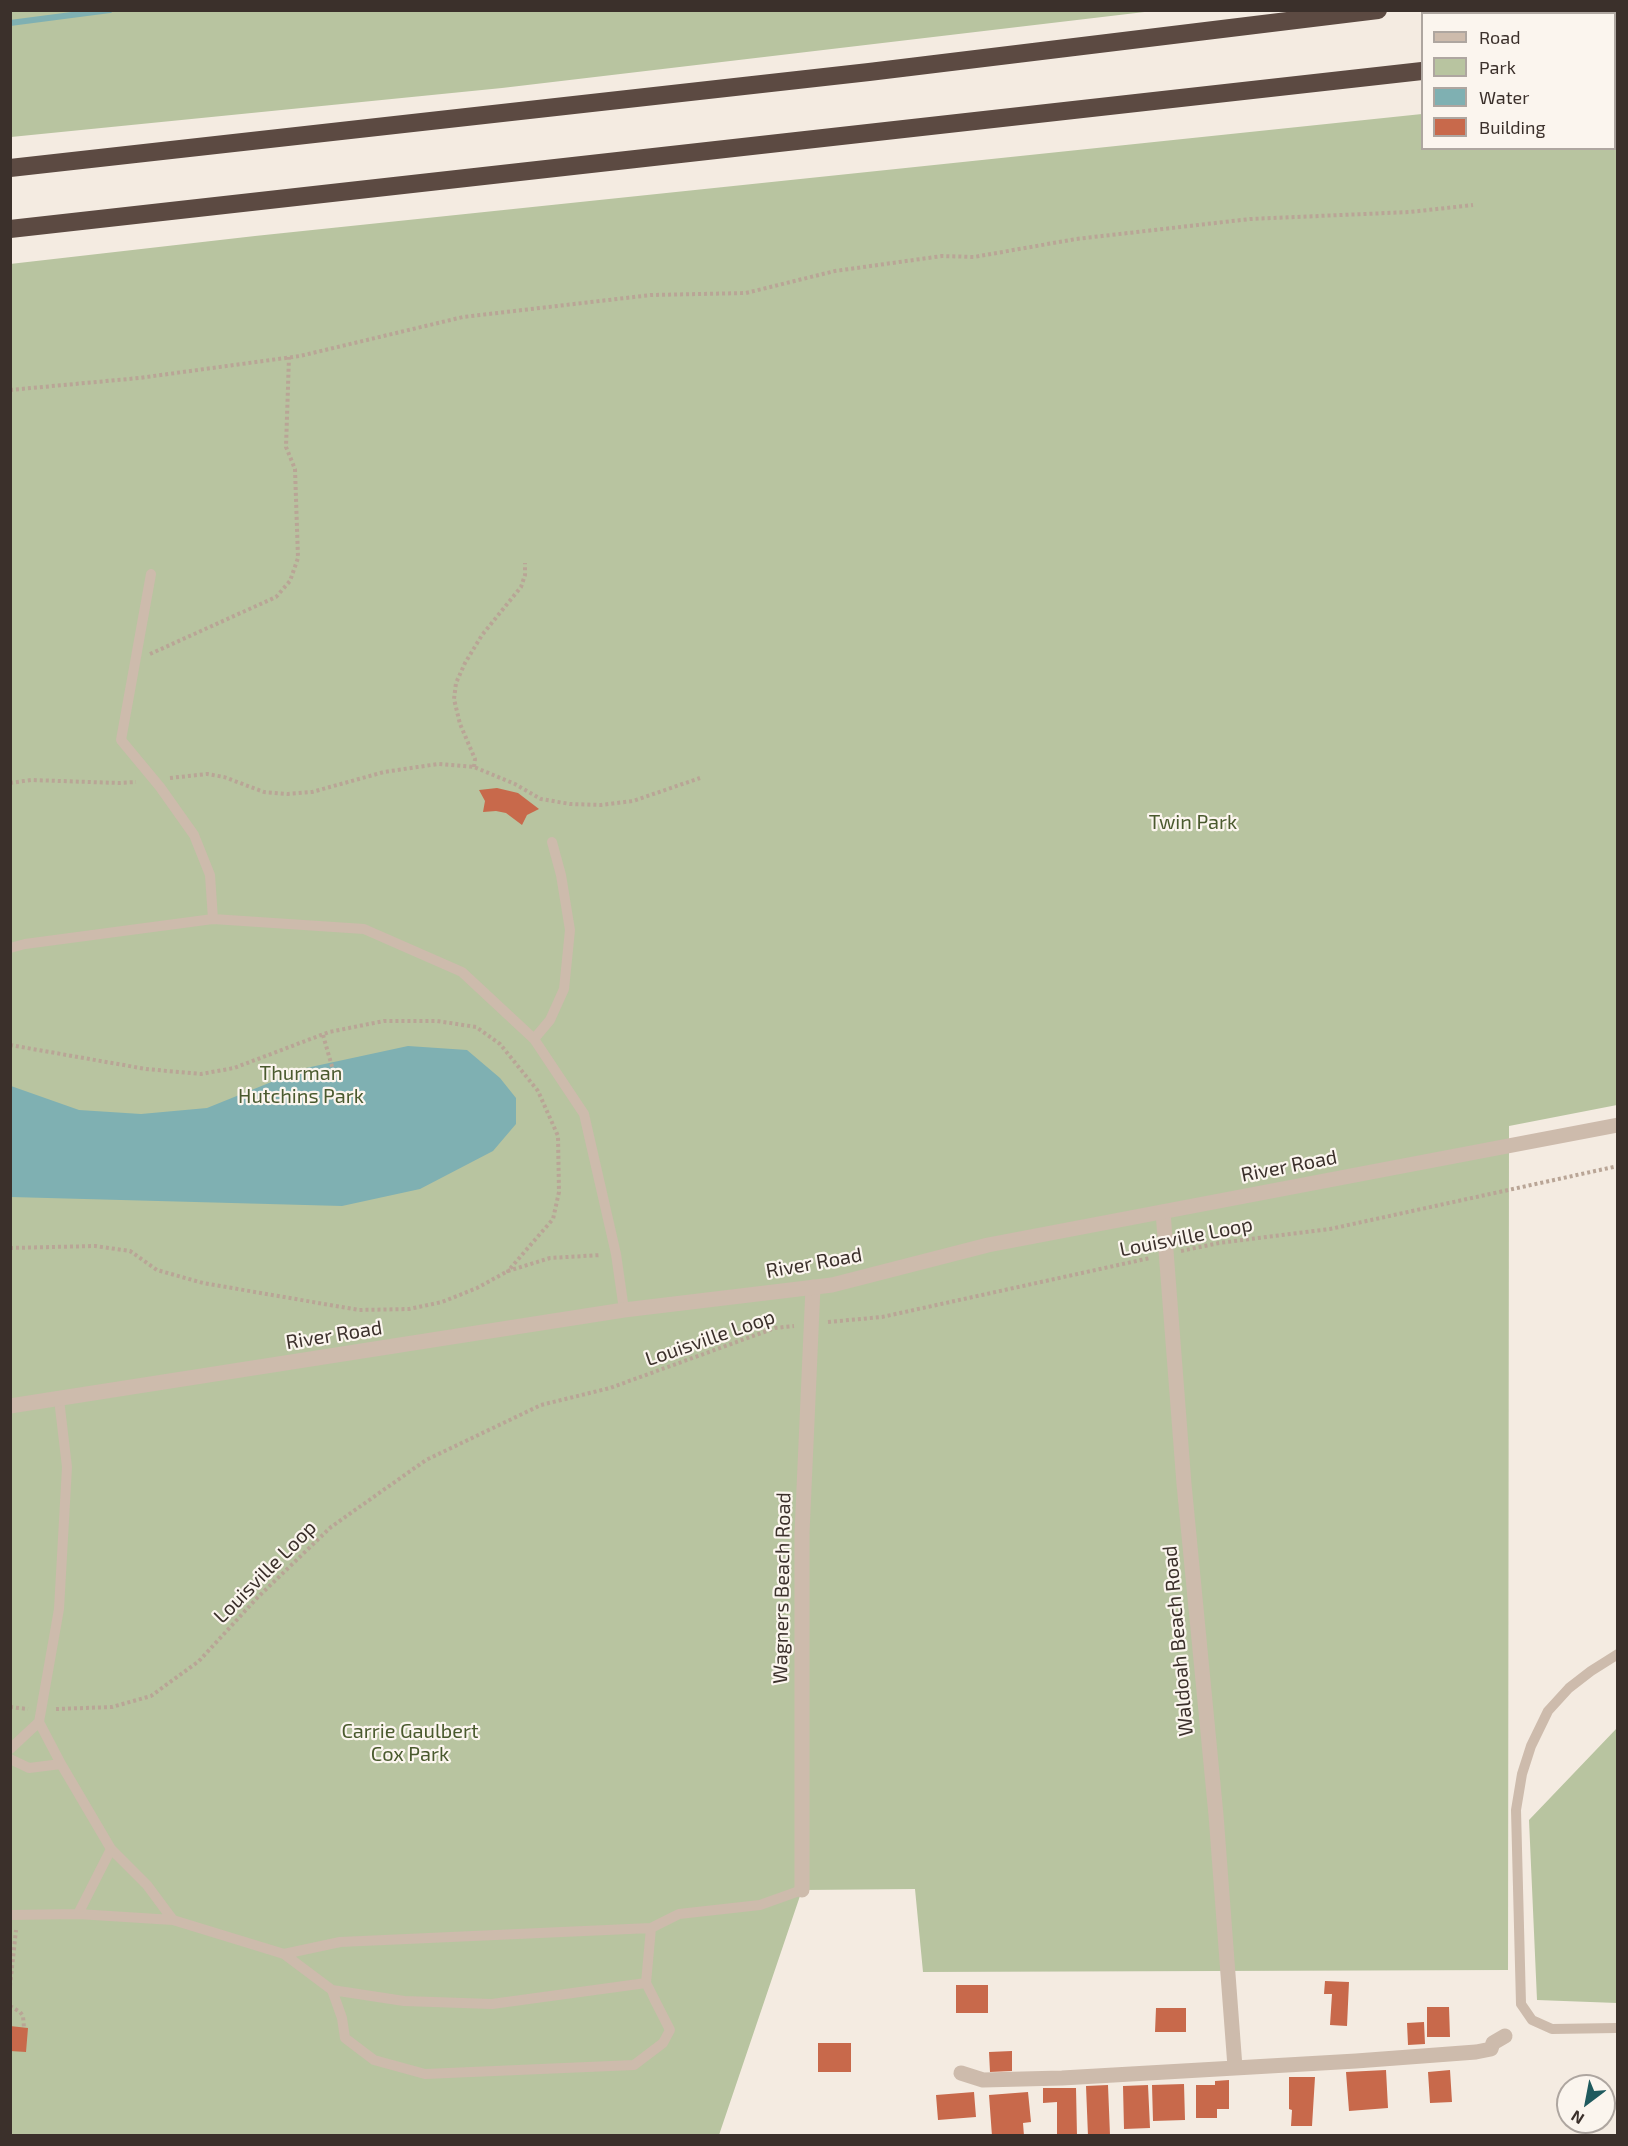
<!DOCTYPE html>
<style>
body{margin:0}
#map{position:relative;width:1628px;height:2146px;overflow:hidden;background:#f4ebe1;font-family:"Exo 2",sans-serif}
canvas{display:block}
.frame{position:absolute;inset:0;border:12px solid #3b302b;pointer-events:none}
.legend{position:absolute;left:1421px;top:12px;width:195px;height:138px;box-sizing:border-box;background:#fbf5ee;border:2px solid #aea6a0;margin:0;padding:8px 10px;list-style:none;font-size:18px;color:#3b302b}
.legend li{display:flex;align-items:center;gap:12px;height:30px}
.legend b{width:30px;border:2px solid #aea6a0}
.north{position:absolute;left:1556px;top:2074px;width:60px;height:60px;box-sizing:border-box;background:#fbf5ee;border:2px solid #aea6a0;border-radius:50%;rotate:212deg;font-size:16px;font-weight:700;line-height:24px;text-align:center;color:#3b302b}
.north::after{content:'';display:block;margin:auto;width:21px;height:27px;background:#1f5a5e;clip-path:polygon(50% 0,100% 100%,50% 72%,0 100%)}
</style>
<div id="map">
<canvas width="1628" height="2146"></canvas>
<div class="frame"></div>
<ul class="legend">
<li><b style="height:8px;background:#cdbbac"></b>Road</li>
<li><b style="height:16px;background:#b8c4a0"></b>Park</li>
<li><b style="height:16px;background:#7fb0b2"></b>Water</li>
<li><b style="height:16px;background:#c8694b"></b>Building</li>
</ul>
<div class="north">N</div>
</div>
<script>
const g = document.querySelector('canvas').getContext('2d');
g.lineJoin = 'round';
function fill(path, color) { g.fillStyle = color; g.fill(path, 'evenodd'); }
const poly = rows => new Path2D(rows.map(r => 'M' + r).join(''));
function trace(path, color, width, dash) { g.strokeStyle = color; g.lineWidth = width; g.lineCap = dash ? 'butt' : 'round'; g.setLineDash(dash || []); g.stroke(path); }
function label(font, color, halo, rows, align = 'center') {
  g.font = font + ' "Exo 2",sans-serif'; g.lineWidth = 4.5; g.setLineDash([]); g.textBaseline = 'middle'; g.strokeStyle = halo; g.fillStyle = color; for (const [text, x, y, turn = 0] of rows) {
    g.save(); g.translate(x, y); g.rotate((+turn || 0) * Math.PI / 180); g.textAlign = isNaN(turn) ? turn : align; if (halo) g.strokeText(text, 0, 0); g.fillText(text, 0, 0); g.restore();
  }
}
const green = poly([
 [11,10,1153,10,1153,11,502,88,11,137],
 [1615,94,1617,94,1617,1105,1509,1126,1508,1970,923,1972,915,1889,802,1890,719,2135,11,2135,10,264,255,236,1422,114,1422,148,1614,148],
 [1617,1728,1617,2003,1537,2000,1529,1820]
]);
const water = poly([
 [408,1046,467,1050,500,1078,516,1098,516,1124,493,1151,420,1189,342,1206,11,1197,11,1086,79,1110,141,1114,207,1108,306,1068]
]);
const stream = poly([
 [10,23,110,10]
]);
const building = poly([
 [497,788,518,793,539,809,527,815,522,825,506,813,496,811,483,812,485,801,479,790],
 [1325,1981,1349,1982,1347,2026,1330,2025,1332,1994,1324,1994],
 [956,1985,988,1985,988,2013,956,2013],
 [1427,2007,1449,2007,1450,2037,1427,2037],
 [1156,2008,1186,2008,1186,2032,1155,2032],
 [1424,2022,1425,2044,1408,2045,1407,2023],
 [10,2026,28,2028,26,2052,10,2051],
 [818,2043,851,2043,851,2072,818,2072],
 [1012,2051,1012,2071,990,2072,989,2052],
 [1386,2070,1388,2108,1349,2111,1346,2072],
 [1450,2070,1452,2102,1430,2103,1428,2072],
 [1289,2077,1315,2077,1312,2126,1291,2126,1292,2110,1289,2109],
 [1229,2080,1229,2109,1217,2109,1217,2118,1196,2118,1196,2085,1215,2085,1215,2081],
 [1184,2084,1185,2120,1153,2121,1152,2085],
 [1108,2085,1110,2135,1088,2136,1086,2086],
 [1148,2085,1150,2128,1124,2129,1123,2086],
 [1043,2088,1076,2088,1077,2136,1057,2136,1057,2102,1043,2103],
 [974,2092,976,2117,938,2120,936,2095],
 [1028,2092,1031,2122,1023,2123,1024,2136,992,2136,989,2095]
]);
const path = poly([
 [10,390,139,378,300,356,463,317,651,295,746,293,835,271,942,256,974,257,1076,239,1250,219,1410,212,1473,205],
 [150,654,276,597,290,581,298,558,295,469,286,447,289,357],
 [474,767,475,759,460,724,454,699,456,683,465,663,482,635,521,587,525,575,525,563],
 [170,778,207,774,224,777,264,792,288,794,312,792,384,772,438,764,474,767,515,784,541,799,570,804,601,805,633,801,700,778],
 [10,783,31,780,119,783,136,782],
 [323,1035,335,1077],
 [10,1045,146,1069,201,1074,234,1068,329,1032,384,1021,437,1021,476,1027,500,1044,538,1091,558,1136,559,1192,553,1219,508,1271,550,1258,601,1255],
 [10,1248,95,1246,130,1251,157,1270,203,1283,359,1310,409,1309,442,1302,477,1288,508,1271],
 [1181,1251,1219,1243,1330,1229,1618,1166],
 [828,1322,882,1317,1150,1258],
 [10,1707,28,1709],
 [56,1709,112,1707,151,1696,199,1661,257,1598,331,1527,426,1460,541,1405,610,1388,775,1328,794,1326],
 [10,1986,16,1930],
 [10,2006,20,2012,23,2016,24,2028]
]);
const service = poly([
 [151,574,121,740,160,787,194,835,210,875,213,919],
 [10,948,25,944,213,919,364,929,462,972,534,1039,584,1114,616,1254,624,1310],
 [534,1039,550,1020,564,989,570,930,561,875,552,842],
 [59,1399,67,1467,59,1609,39,1722,61,1764,111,1849,147,1885,173,1920],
 [10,1749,39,1722],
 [10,1759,29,1768,61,1764],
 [78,1914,111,1849],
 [10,1915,78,1914,173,1920,284,1954,332,1990,404,2001,492,2004,646,1983,651,1928,340,1942,284,1954],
 [651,1928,679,1914,760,1905,802,1890],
 [332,1990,342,2018,345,2038,374,2060,425,2074,634,2065,663,2043,670,2030,646,1983],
 [1616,2028,1552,2029,1532,2020,1521,2004,1516,1810,1522,1774,1531,1746,1548,1711,1569,1688,1591,1671,1618,1654]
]);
const minor = poly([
 [1163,1212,1184,1484,1216,1815,1235,2067],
 [802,1890,802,1533,813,1287],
 [961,2073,983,2080,1062,2078,1356,2061,1476,2052,1491,2049,1493,2043,1505,2036]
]);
const tertiary = poly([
 [10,1406,624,1310,832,1285,988,1245,1618,1125]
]);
const motorway = poly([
 [1614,49,1618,49],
 [10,168,869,72,1378,10],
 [10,229,1422,71]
]);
const parkNames = [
 ["Twin Park",1193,822],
 ["Thurman",301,1073],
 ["Hutchins Park",301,1096],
 ["Carrie Gaulbert",410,1731],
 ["Cox Park",410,1754]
];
const streetNames = [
 ["River Road",1289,1166,-11],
 ["Louisville Loop",1186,1237,-11],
 ["River Road",814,1263,-10],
 ["River Road",334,1335,-9],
 ["Louisville Loop",710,1338,-19],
 ["Louisville Loop",265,1572,-45],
 ["Wagners Beach Road",782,1588,-89],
 ["Waldoah Beach Road",1178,1641,-95]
];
fill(green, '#b8c4a0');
fill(water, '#7fb0b2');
trace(stream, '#7fb0b2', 6);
fill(building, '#c8694b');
trace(path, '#b9a596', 4, [3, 3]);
trace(service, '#cdbbac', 10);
trace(minor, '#cdbbac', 15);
trace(tertiary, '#cdbbac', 15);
trace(motorway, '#5c4a42', 18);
label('20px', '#4a5a2e', '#fbf5ee', parkNames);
label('20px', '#3b302b', '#fbf5ee', streetNames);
</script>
